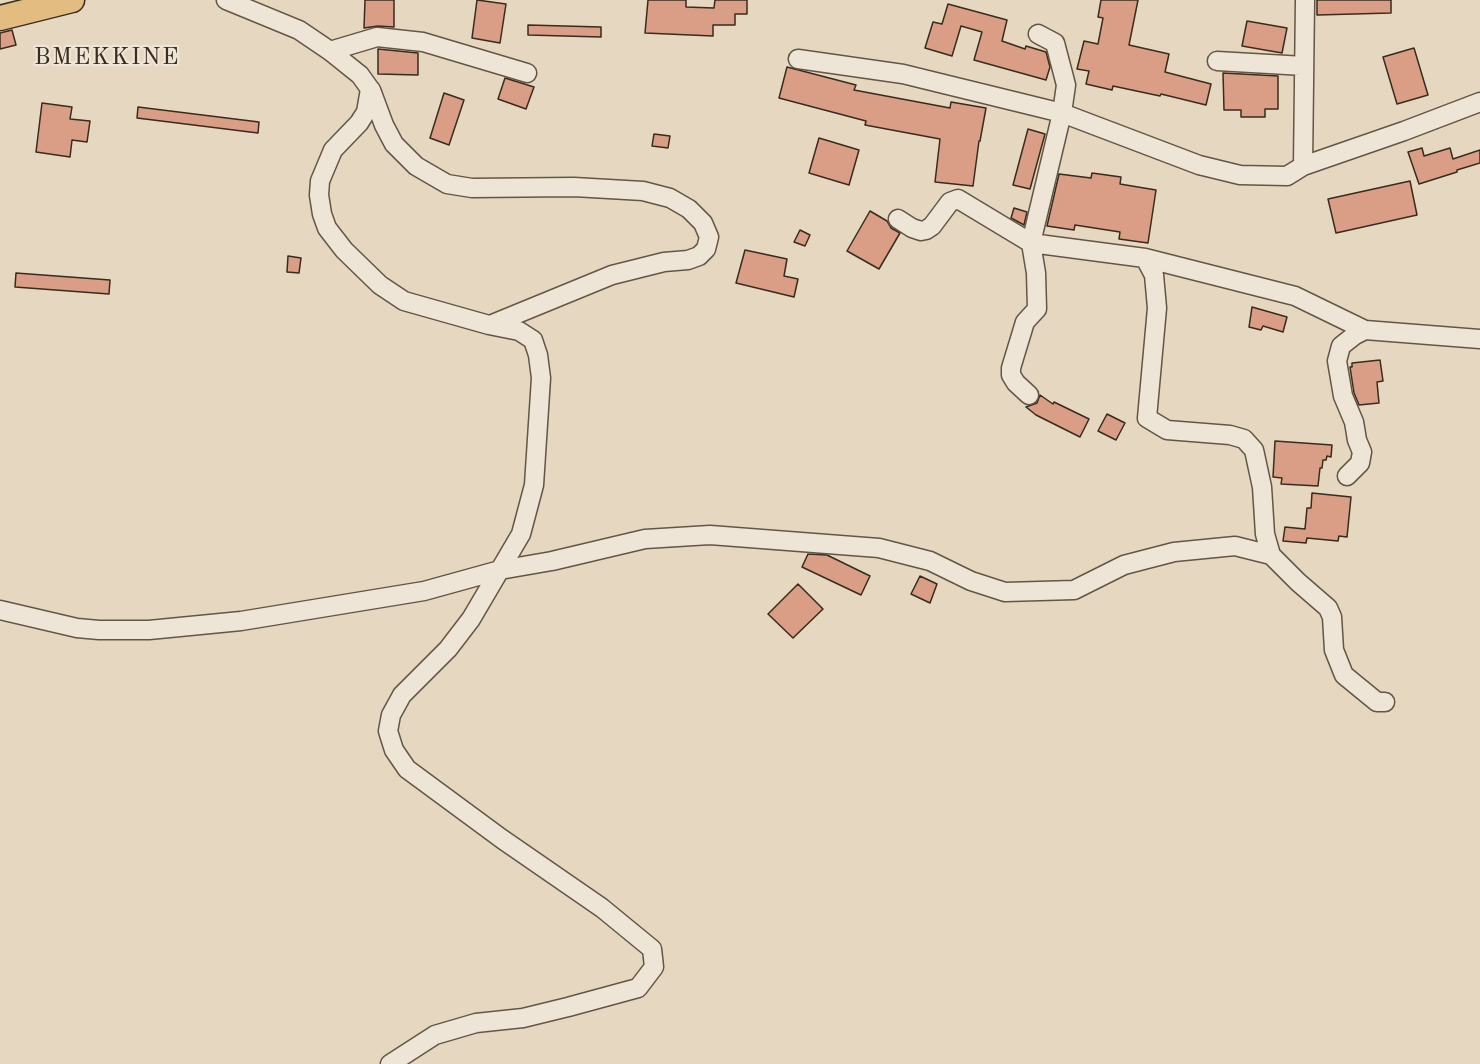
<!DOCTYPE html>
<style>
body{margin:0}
canvas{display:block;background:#e5d7c0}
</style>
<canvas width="1480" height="1064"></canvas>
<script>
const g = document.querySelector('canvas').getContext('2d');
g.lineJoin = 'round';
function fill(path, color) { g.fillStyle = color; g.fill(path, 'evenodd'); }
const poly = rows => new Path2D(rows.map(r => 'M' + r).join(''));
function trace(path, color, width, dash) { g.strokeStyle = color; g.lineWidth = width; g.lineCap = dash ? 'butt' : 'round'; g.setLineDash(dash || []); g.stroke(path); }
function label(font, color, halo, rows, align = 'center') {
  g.font = font + ' "Old Standard TT",serif'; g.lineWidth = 4.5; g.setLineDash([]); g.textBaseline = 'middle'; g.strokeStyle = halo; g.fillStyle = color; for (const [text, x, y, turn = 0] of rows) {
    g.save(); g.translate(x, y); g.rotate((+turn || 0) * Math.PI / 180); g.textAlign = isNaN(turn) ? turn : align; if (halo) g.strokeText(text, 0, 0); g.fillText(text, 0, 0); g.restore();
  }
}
const building = poly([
 [365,0,394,0,394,27,378,26,364,28,365,0],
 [477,0,506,4,500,43,472,38,477,0],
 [648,0,686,0,686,7,714,8,715,0,747,0,747,14,735,14,735,25,713,25,713,36,645,33,648,0],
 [1101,0,1138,0,1129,45,1169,54,1165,72,1211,84,1206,105,1161,94,1160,96,1113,86,1112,90,1086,84,1089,71,1077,69,1084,41,1098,44,1103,18,1098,17,1101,0],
 [1317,0,1391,0,1391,13,1317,15,1317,0],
 [948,4,1007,20,1002,41,1025,49,1026,46,1046,52,1050,67,1046,80,974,60,982,32,961,26,952,56,925,48,933,22,942,24,948,4],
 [1247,21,1287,28,1282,53,1242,46,1247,21],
 [528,25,601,27,601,37,528,35,528,25],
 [12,30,16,45,0,49,0,33,12,30],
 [1414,48,1428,95,1397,104,1383,57,1414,48],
 [378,49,418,53,418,75,378,74,378,49],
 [787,67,856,85,854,90,950,108,951,102,986,108,980,141,979,141,973,186,935,182,940,139,865,125,866,121,779,98,787,67],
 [1223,73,1278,76,1278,109,1265,109,1265,117,1241,117,1241,110,1224,110,1223,73],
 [505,78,534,87,526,109,498,99,505,78],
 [444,93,464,100,449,145,430,138,444,93],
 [42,103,72,107,70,119,90,121,87,142,72,140,70,157,36,152,42,103],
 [138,107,259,122,258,133,137,118,138,107],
 [1028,129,1045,134,1030,189,1013,185,1028,129],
 [654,134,670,136,668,148,652,146,654,134],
 [819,138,859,150,849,185,809,173,819,138],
 [1422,148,1424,156,1450,148,1453,159,1480,150,1480,163,1457,170,1457,172,1419,184,1408,152,1422,148],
 [1092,173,1121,177,1120,184,1156,190,1148,243,1119,239,1120,232,1075,225,1074,230,1047,226,1059,174,1091,178,1092,173],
 [1410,181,1417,215,1336,233,1328,199,1410,181],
 [1014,208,1027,212,1024,225,1011,218,1014,208],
 [870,211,887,221,891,228,900,233,879,269,847,251,870,211],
 [800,230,810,235,805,246,794,242,800,230],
 [745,250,787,259,784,276,798,279,794,297,736,283,745,250],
 [288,256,301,258,299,273,287,272,288,256],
 [16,273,110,280,109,294,15,287,16,273],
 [1252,307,1287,317,1283,332,1263,326,1261,330,1249,327,1252,307],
 [1380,360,1383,381,1377,382,1379,403,1359,405,1354,393,1350,367,1352,367,1352,363,1380,360],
 [1040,395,1053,404,1054,402,1089,419,1080,437,1036,415,1026,407,1037,403,1040,395],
 [1107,414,1125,423,1116,440,1098,431,1107,414],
 [1275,441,1332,445,1331,457,1327,456,1326,460,1323,460,1322,468,1320,468,1318,486,1281,484,1282,478,1273,477,1275,441],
 [1312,493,1351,497,1347,537,1339,536,1338,541,1307,538,1306,543,1283,541,1285,527,1305,529,1307,508,1311,508,1312,493],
 [808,554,827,555,870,576,861,595,802,567,808,554],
 [920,576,937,584,930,603,911,594,920,576],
 [798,584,823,609,793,638,768,614,798,584]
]);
const minor = poly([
 [226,0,299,30,330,51,360,75,370,89,366,112,359,123,333,150,320,181,319,195,322,214,327,228,344,250,380,285,404,301,489,325,519,331,533,340,538,355,541,378,534,485,521,534,471,619,448,649,402,695,391,715,388,731,394,750,407,769,502,839,602,908,652,949,654,967,638,988,568,1007,523,1018,476,1023,435,1035,390,1064],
 [330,51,377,37,423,42,527,73],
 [798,59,903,74,1062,113,1066,85,1055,43,1038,34],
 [1217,61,1304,66],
 [371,90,384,125,394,144,416,166,447,184,472,188,574,187,643,191,670,198,689,209,703,223,709,237,706,249,699,256,688,260,664,262,612,275,490,325],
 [1303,166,1305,0],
 [898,219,912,228,921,231,926,230,932,226,950,202,958,199,1031,243,1062,113,1199,165,1240,175,1287,176,1303,166,1404,131,1480,102],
 [1145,258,1154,275,1157,308,1147,418,1167,430,1230,435,1244,439,1254,450,1262,487,1265,534,1271,555,1298,582,1328,608,1332,617,1334,650,1344,675,1377,702,1385,702],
 [1029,395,1016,383,1011,375,1011,368,1025,322,1037,309,1036,273,1031,243,1145,258,1295,296,1365,330],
 [1347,476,1360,463,1362,452,1357,440,1354,422,1343,396,1337,361,1341,346,1355,335,1365,330,1480,339],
 [0,610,77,628,99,630,149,630,241,621,424,591,500,570,552,561,645,539,710,535,879,548,930,561,971,581,1005,592,1074,590,1124,565,1174,552,1235,546,1271,555]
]);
const major = poly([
 [0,18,72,0]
]);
const quarterNames = [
 ["BMEKKINE",107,58]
];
fill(building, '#d99e85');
trace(building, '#392b1e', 1.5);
trace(minor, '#645646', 21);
trace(major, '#392b1e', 27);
trace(minor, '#eee5d6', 18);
trace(major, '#e2bc80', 24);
g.letterSpacing = '1.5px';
label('24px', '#392b1e', '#eee5d6', quarterNames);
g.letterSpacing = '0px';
</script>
